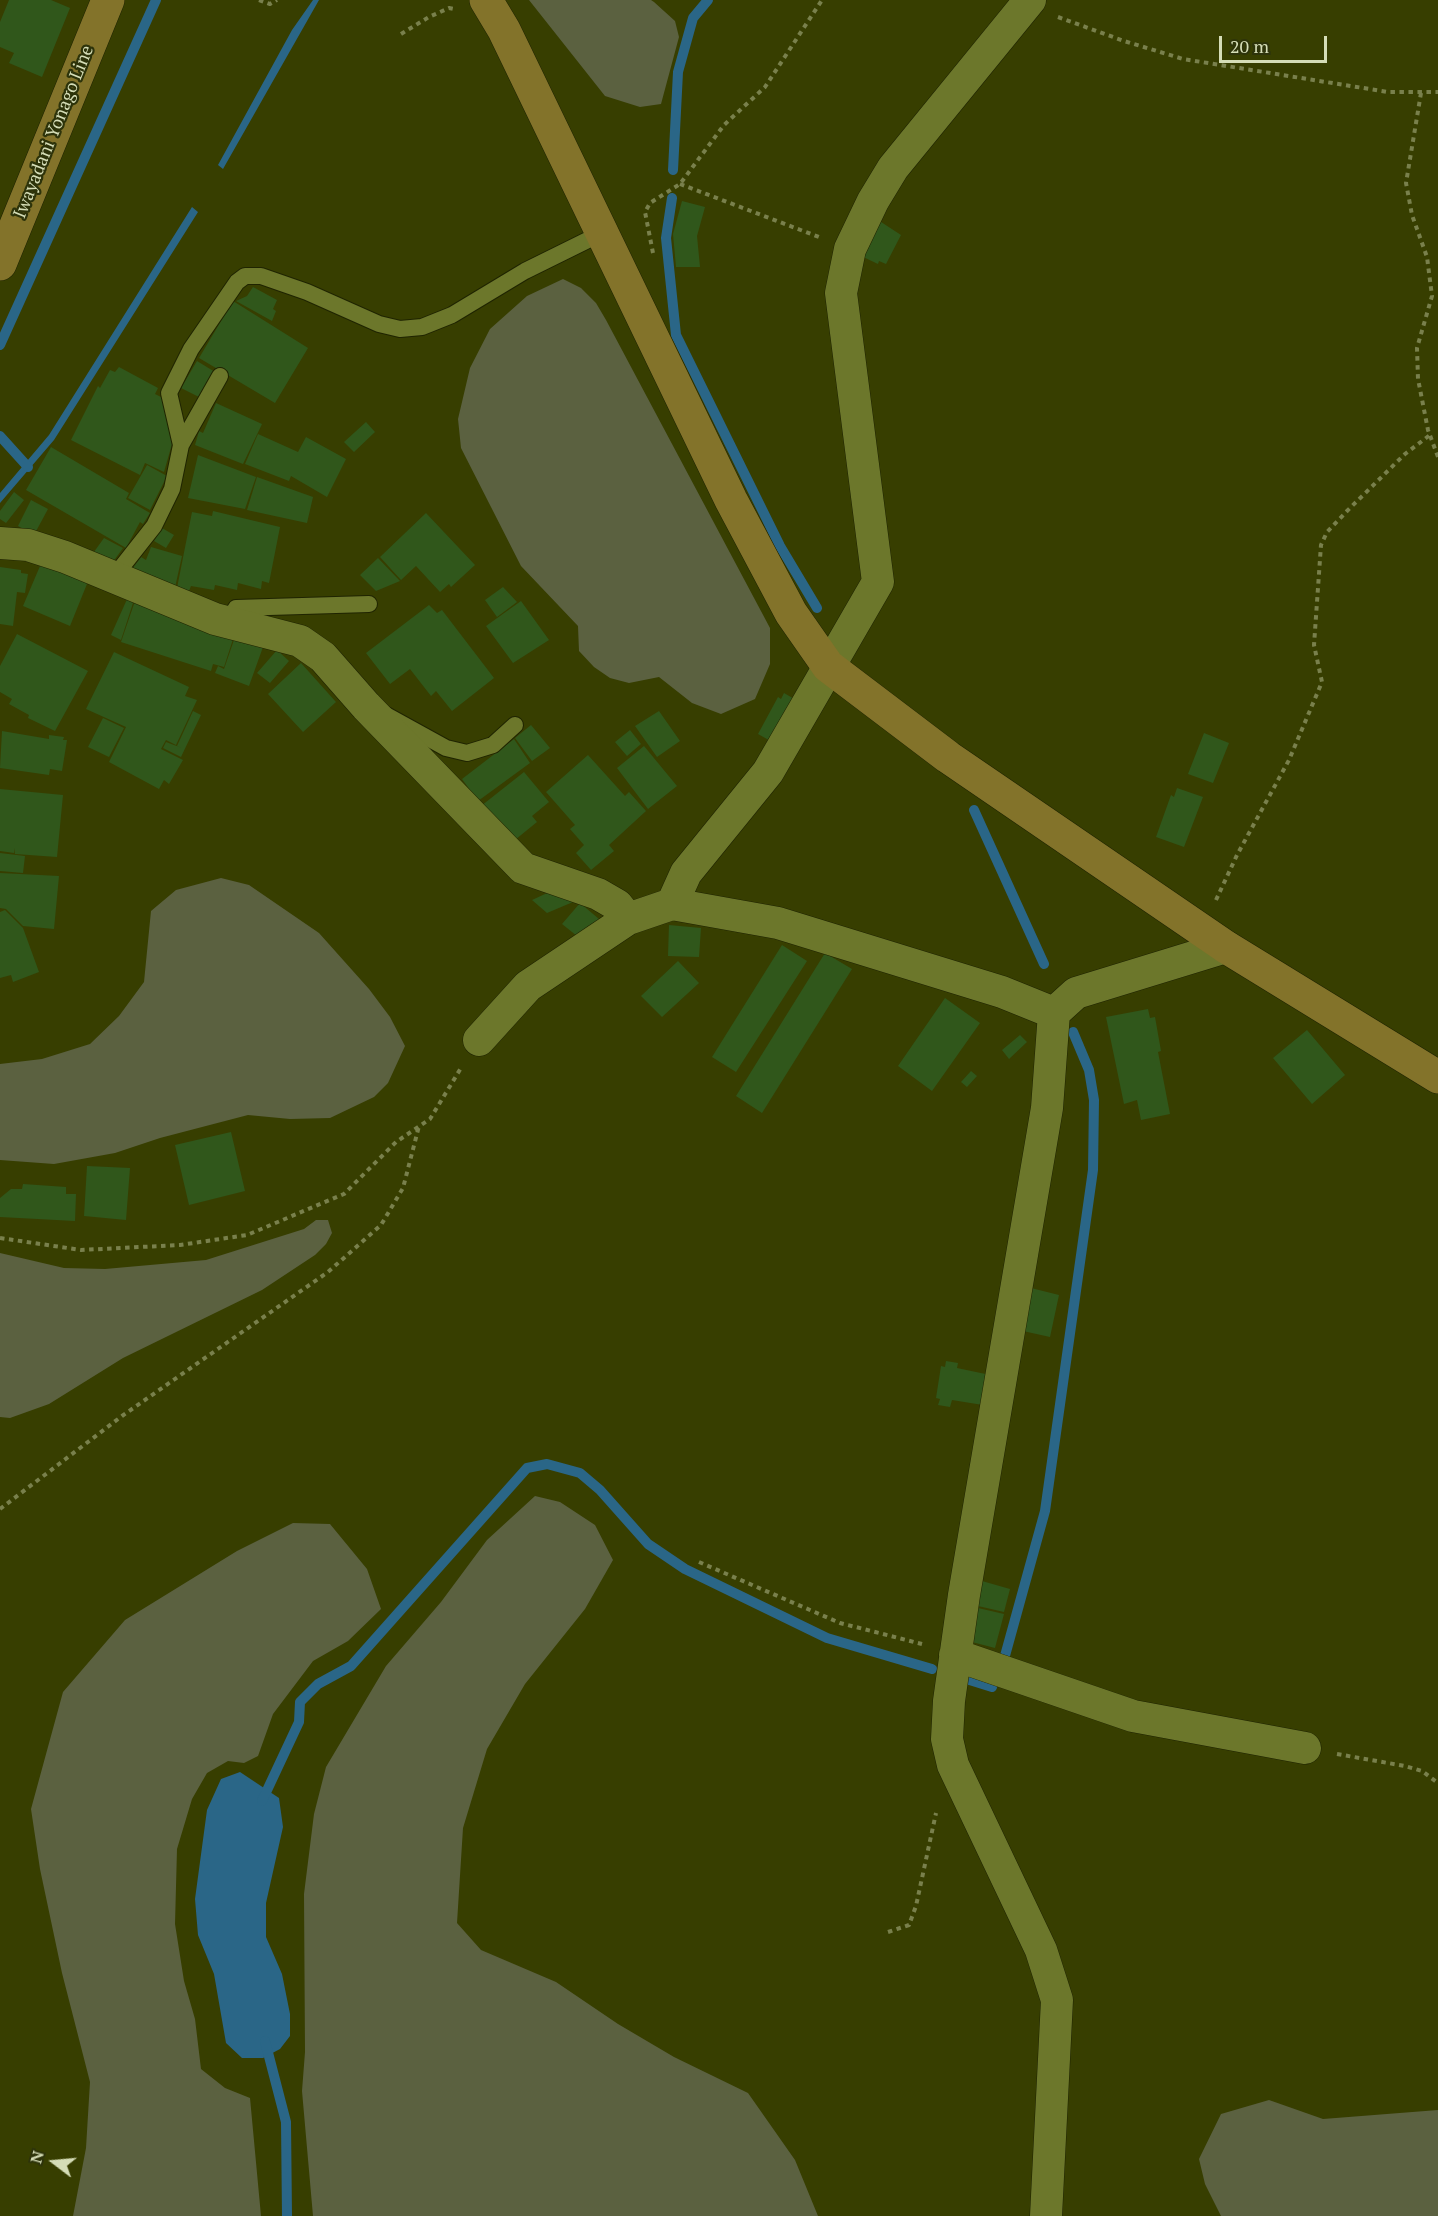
<!DOCTYPE html>
<style>
body{margin:0}
#map{position:relative;width:1438px;height:2216px;overflow:hidden;background:#373e00;font-family:"PT Serif",serif}
canvas{display:block}
.north{position:absolute;left:24px;top:2132px;width:60px;height:60px;-webkit-text-stroke:4px #2d330a;paint-order:stroke;rotate:286deg;font-size:16px;font-weight:700;line-height:24px;text-align:center;color:#d5ddb7}
.north::after{content:'';display:block;margin:auto;width:21px;height:27px;background:#d5ddb7;clip-path:polygon(50% 0,100% 100%,50% 72%,0 100%)}
.scale{position:absolute;left:1219px;top:36px;width:108px;height:27px;box-sizing:border-box;border:3px solid #d5ddb7;border-top:0;padding-left:8px;font-size:18px;line-height:21px;white-space:nowrap;color:#d5ddb7;-webkit-text-stroke:4px #2d330a;paint-order:stroke}
</style>
<div id="map">
<canvas width="1438" height="2216"></canvas>
<div class="north">N</div>
<div class="scale">20 m</div>
</div>
<script>
const g = document.querySelector('canvas').getContext('2d');
g.lineJoin = 'round';
function fill(path, color) { g.fillStyle = color; g.fill(path, 'evenodd'); }
const poly = rows => new Path2D(rows.map(r => 'M' + r).join(''));
function trace(path, color, width, dash) { g.strokeStyle = color; g.lineWidth = width; g.lineCap = dash ? 'butt' : 'round'; g.setLineDash(dash || []); g.stroke(path); }
function label(font, color, halo, rows, align = 'center') {
  g.font = font + ' "PT Serif",serif'; g.lineWidth = 4.5; g.setLineDash([]); g.textBaseline = 'middle'; g.strokeStyle = halo; g.fillStyle = color; for (const [text, x, y, turn = 0] of rows) {
    g.save(); g.translate(x, y); g.rotate((+turn || 0) * Math.PI / 180); g.textAlign = isNaN(turn) ? turn : align; if (halo) g.strokeText(text, 0, 0); g.fillText(text, 0, 0); g.restore();
  }
}
const green = poly([
 [529,0,651,0,654,2,675,21,679,37,661,104,640,107,605,96],
 [563,279,581,288,596,303,606,320,770,628,770,664,755,699,721,714,692,703,659,677,629,683,610,678,594,667,579,651,578,626,521,566,461,448,458,419,470,368,490,329,527,296],
 [221,878,249,885,319,933,369,989,390,1017,405,1046,388,1083,374,1097,330,1118,290,1119,248,1115,160,1138,115,1153,54,1164,0,1160,0,1064,42,1059,90,1044,119,1016,144,982,151,911,176,890],
 [316,1220,328,1220,332,1233,326,1244,315,1255,262,1290,123,1358,49,1404,10,1418,0,1417,0,1253,64,1268,105,1269,206,1260,304,1229],
 [535,1496,560,1502,595,1525,613,1560,585,1609,525,1684,487,1749,463,1828,457,1923,481,1950,556,1982,618,2024,674,2057,748,2093,795,2160,818,2216,313,2216,302,2091,305,2052,304,1894,314,1814,326,1767,386,1666,441,1602,487,1540],
 [293,1523,330,1524,367,1569,381,1609,348,1641,313,1661,273,1714,258,1756,244,1763,228,1761,207,1773,192,1799,177,1849,175,1924,184,1981,195,2019,201,2069,225,2088,250,2098,261,2216,73,2216,86,2148,90,2082,62,1973,40,1869,31,1809,63,1692,125,1620,237,1551],
 [1269,2100,1323,2119,1438,2110,1438,2216,1221,2216,1205,2184,1199,2159,1221,2114]
]);
const water = poly([
 [313,0,319,0,223,169,218,165,292,30],
 [192,207,198,212,54,440,0,503,0,493,49,435],
 [240,1772,279,1798,283,1827,266,1903,266,1937,282,1974,290,2014,290,2036,280,2049,263,2058,242,2058,226,2043,214,1974,198,1935,195,1899,207,1810,221,1779]
]);
const stream = poly([
 [673,170,678,72,693,18,708,0],
 [672,198,666,238,676,335,780,546,817,608],
 [0,345,156,0],
 [0,436,28,467],
 [974,810,1044,964],
 [1003,1663,1045,1511,1093,1170,1094,1100,1089,1070,1073,1032],
 [960,1677,992,1687],
 [262,1801,299,1722,300,1702,318,1684,351,1666,527,1468,547,1464,580,1473,600,1490,648,1544,685,1569,827,1638,932,1669],
 [265,2041,286,2122,287,2216]
]);
const building = poly([
 [9,0,51,0,70,8,42,77,9,63,14,53,0,47,0,22],
 [682,201,705,207,697,236,700,267,676,267,673,234],
 [878,220,901,235,886,264,879,261,878,264,859,255],
 [253,287,277,300,273,309,276,311,272,321,236,301,247,296],
 [233,301,308,348,275,403,199,358],
 [197,361,215,372,199,397,181,388],
 [119,367,158,388,155,394,163,398,172,444,164,472,145,463,140,475,71,440,98,386,100,388,110,370,115,372],
 [216,403,262,424,243,464,195,445,199,431,203,433],
 [366,422,375,432,354,452,344,442],
 [258,434,298,452,306,437,346,459,327,497,291,476,289,481,245,464],
 [51,447,129,493,126,499,150,513,143,524,140,522,126,548,26,490],
 [198,455,256,477,245,509,188,498],
 [147,465,167,476,150,510,128,498],
 [257,477,313,497,307,523,247,510],
 [14,492,24,500,6,523,0,519,0,511],
 [31,500,48,509,34,535,18,526],
 [213,511,280,527,269,583,262,581,261,589,238,583,237,590,215,585,214,590,191,586,189,591,177,588,192,512,212,516],
 [426,513,475,565,451,587,449,584,440,592,416,566,401,580,380,557],
 [162,528,174,535,166,548,154,541],
 [104,538,123,548,110,566,91,556],
 [151,547,182,556,174,592,127,576,141,557,146,560],
 [378,558,400,581,376,591,360,575],
 [43,559,89,579,70,626,23,606],
 [0,567,21,570,21,573,28,574,25,593,17,592,13,626,0,624],
 [503,587,517,602,497,617,485,600],
 [128,597,134,600,121,640,111,635],
 [135,601,235,633,224,667,213,664,211,671,121,642],
 [521,601,549,640,513,663,486,626],
 [429,605,437,613,442,610,494,678,452,711,436,691,431,696,410,669,390,684,366,653],
 [17,634,88,671,55,731,28,718,29,715,9,704,12,699,0,692,0,666],
 [235,637,263,647,249,686,215,673,218,666,224,669],
 [277,650,289,661,270,683,257,673],
 [114,652,189,687,185,696,197,700,176,745,166,740,161,749,183,760,169,784,164,780,159,789,109,762,126,727,86,709],
 [301,663,336,702,303,732,268,694],
 [784,693,796,700,774,743,758,734,778,697,781,699],
 [193,711,201,715,181,757,163,748,166,742,182,748,177,746],
 [659,711,680,741,657,757,635,726],
 [103,718,124,728,109,757,88,747],
 [531,725,550,748,532,761,515,738],
 [630,730,641,744,627,756,615,742],
 [2,731,49,739,49,735,64,737,63,740,67,740,62,771,50,769,49,775,0,768],
 [1204,733,1229,743,1213,783,1188,774],
 [514,739,530,763,478,801,462,779],
 [644,746,677,786,648,809,617,768],
 [588,755,625,796,629,792,646,811,609,845,614,851,591,870,576,853,584,845,570,829,575,825,546,792],
 [524,772,549,802,532,816,537,822,510,844,481,806],
 [1177,788,1203,797,1184,847,1156,837,1171,795,1174,797],
 [0,789,63,795,57,857,15,854,14,848,14,853,0,851],
 [0,853,25,856,23,873,0,871],
 [0,873,59,876,54,929,23,926,6,909,0,908],
 [558,888,573,902,547,913,532,900],
 [580,903,599,919,582,940,562,924],
 [5,910,23,928,39,972,13,982,11,975,0,978,0,912],
 [669,925,701,928,699,957,668,956],
 [782,945,807,961,736,1072,712,1057],
 [825,953,852,969,762,1113,736,1096],
 [678,961,699,983,662,1017,641,996],
 [945,998,980,1023,932,1091,898,1066],
 [1148,1009,1150,1018,1155,1017,1161,1051,1158,1052,1170,1114,1141,1120,1137,1100,1124,1104,1106,1017],
 [1307,1030,1345,1075,1312,1104,1273,1058],
 [1020,1035,1027,1042,1009,1059,1002,1050],
 [971,1071,977,1076,967,1087,961,1082],
 [231,1132,245,1191,189,1205,175,1145],
 [87,1166,130,1168,126,1220,84,1216],
 [23,1184,66,1187,66,1194,76,1194,75,1221,0,1217,0,1198,11,1189,22,1189],
 [1031,1288,1059,1295,1050,1337,1023,1331],
 [946,1361,958,1363,957,1368,995,1376,989,1406,952,1400,950,1407,938,1405,940,1399,936,1398,941,1366,945,1367],
 [982,1581,1010,1589,1004,1612,978,1606],
 [978,1608,1004,1614,995,1648,968,1641]
]);
const path = poly([
 [259,0,270,4,277,0],
 [1058,17,1124,41,1183,59,1388,92,1438,92],
 [401,34,429,17,449,8,454,9],
 [1421,93,1406,183,1412,215,1427,257,1432,296,1417,348,1418,379,1428,430,1438,457],
 [680,184,819,237],
 [653,253,645,212,650,203,680,184,724,125,765,87,822,0],
 [1216,900,1237,855,1289,760,1322,682,1314,645,1321,545,1327,532,1347,511,1405,454,1430,435],
 [0,1238,81,1250,180,1245,247,1235,344,1194,396,1142,430,1119,461,1068],
 [0,1509,122,1416,328,1272,381,1225,403,1188,419,1126],
 [699,1562,840,1623,922,1644],
 [1337,1754,1405,1766,1422,1771,1438,1783],
 [888,1932,909,1925,916,1906,936,1813]
]);
const lane = poly([
 [181,445,220,376],
 [113,578,154,526,172,489,181,445,169,393,191,349,237,282,245,276,261,276,307,292,379,324,400,329,422,327,452,315,525,271,602,233],
 [227,622,236,608,369,604],
 [386,715,446,748,467,753,493,745,515,725]
]);
const street = poly([
 [0,543,28,545,65,557,215,619,300,641,323,657,366,706,523,868,598,894,617,905,628,919],
 [672,904,686,873,768,772,878,582,841,293,850,249,873,201,893,168,1030,0],
 [479,1040,528,986,628,919,672,904,778,923,1002,992,1054,1013],
 [955,1655,1133,1716,1305,1748],
 [1046,2216,1057,2000,1041,1950,953,1765,947,1739,949,1701,964,1595,1047,1108,1054,1013,1076,993,1226,947]
]);
const secondary = poly([
 [486,0,504,30,731,500,791,613,828,666,948,757,1226,947,1438,1077],
 [0,264,108,0]
]);
const streetNames = [
 ["Iwayadani Yonago Line",54,132,-68]
];
fill(green, '#5b6140');
fill(water, '#2a6687');
trace(stream, '#2a6687', 10);
fill(building, '#30571b');
trace(lane, '#1f2400', 18);
trace(street, '#1f2400', 33);
trace(secondary, '#1f2400', 34);
trace(path, '#79804c', 4, [4.5, 4.5]);
trace(lane, '#6c772b', 16);
trace(street, '#6c772b', 32);
trace(secondary, '#83732a', 33);
label('18px', '#d5ddb7', '#2d330a', streetNames);
</script>
